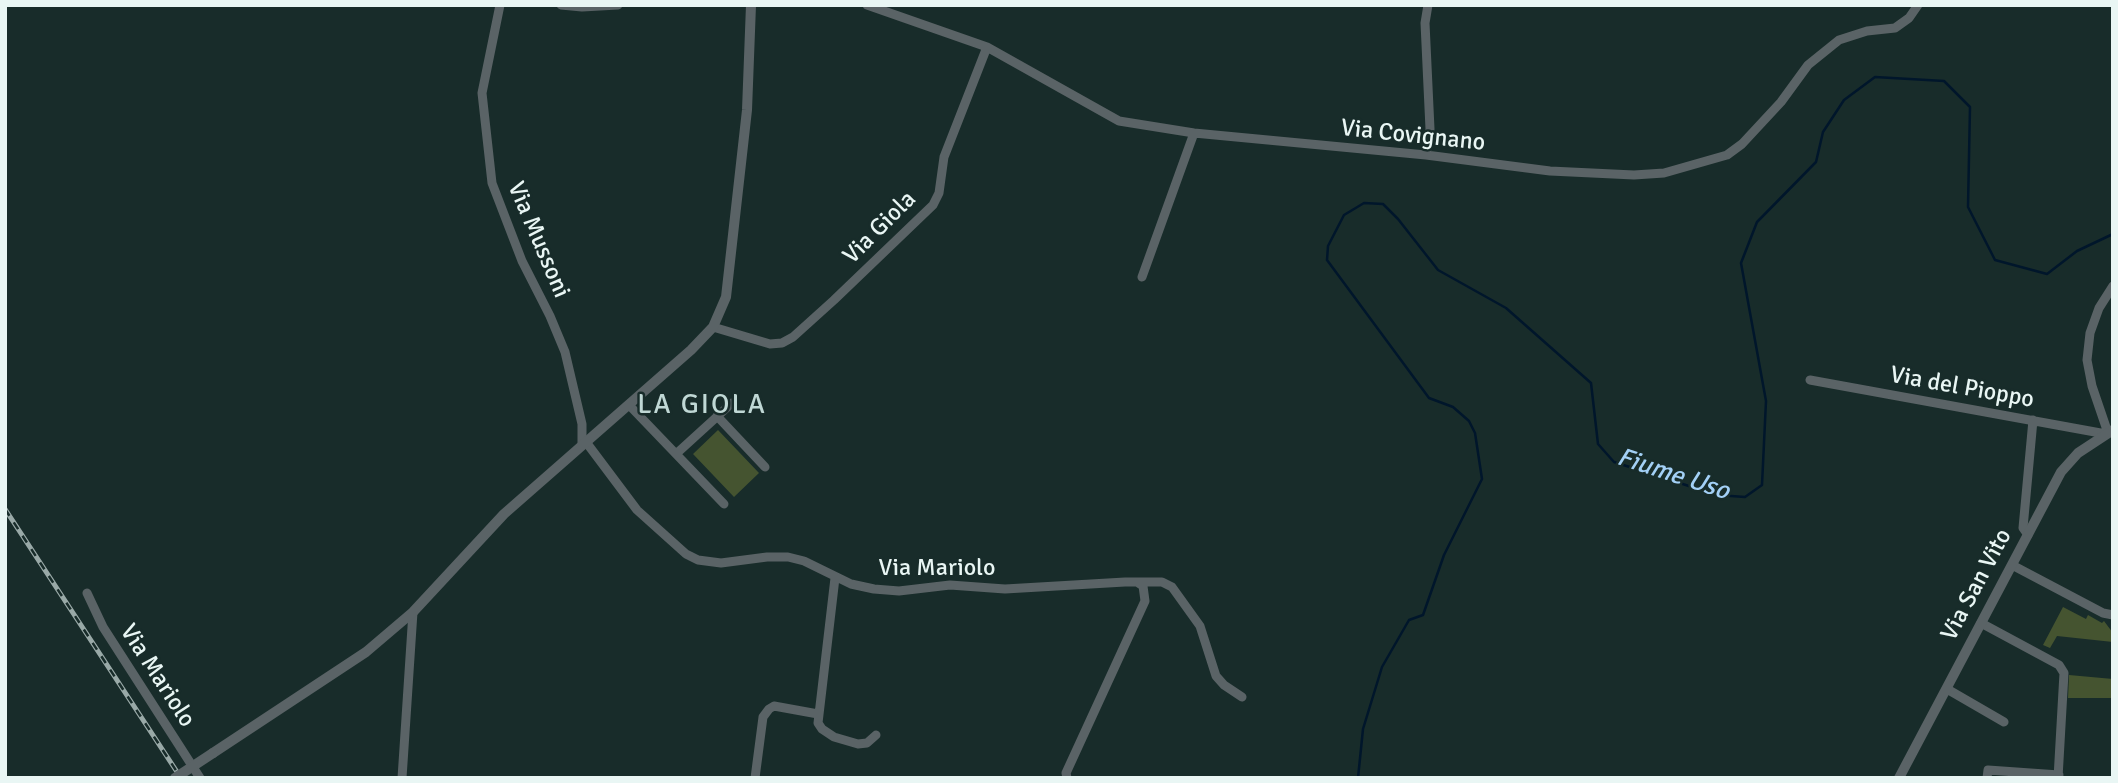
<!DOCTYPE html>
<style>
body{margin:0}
#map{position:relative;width:2118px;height:783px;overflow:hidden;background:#182c2a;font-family:Signika,sans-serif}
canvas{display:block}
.frame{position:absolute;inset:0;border:7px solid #e9f6f4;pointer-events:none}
</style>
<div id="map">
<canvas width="2118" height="783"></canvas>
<div class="frame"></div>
</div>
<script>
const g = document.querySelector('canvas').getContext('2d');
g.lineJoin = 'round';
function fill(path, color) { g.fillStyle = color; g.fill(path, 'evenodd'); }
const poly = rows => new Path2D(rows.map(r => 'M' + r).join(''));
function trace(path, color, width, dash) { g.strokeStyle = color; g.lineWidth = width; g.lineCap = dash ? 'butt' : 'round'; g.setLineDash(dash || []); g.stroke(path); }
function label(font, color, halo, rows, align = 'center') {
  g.font = font + ' Signika,sans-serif'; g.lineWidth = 5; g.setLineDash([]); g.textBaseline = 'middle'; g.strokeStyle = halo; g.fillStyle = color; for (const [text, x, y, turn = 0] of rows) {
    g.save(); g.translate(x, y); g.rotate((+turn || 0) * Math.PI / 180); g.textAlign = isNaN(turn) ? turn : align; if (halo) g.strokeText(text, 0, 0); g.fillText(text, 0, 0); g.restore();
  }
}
const green = poly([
 [718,430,759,473,734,497,693,454],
 [2063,607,2086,619,2088,615,2102,623,2104,621,2113,633,2113,642,2057,636,2050,648,2043,645],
 [2069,675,2113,679,2113,698,2068,698]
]);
const stream = poly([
 [1358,778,1363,729,1382,667,1409,620,1423,615,1444,555,1482,479,1475,433,1469,421,1453,407,1429,398,1327,260,1328,246,1344,215,1364,203,1383,204,1398,219,1438,270,1506,308,1591,383,1598,444,1614,462,1717,495,1745,497,1762,485,1766,401,1741,263,1757,222,1816,162,1823,132,1844,100,1875,77,1944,81,1970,107,1968,207,1995,260,2047,274,2077,251,2113,234]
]);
const minor = poly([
 [500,5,482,93,492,183,522,261,550,316,565,352,582,424,582,445],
 [561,5,582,7,618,5],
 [867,5,987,47,1119,121,1194,133,1426,155,1550,171,1634,175,1664,173,1727,155,1742,144,1781,102,1808,65,1839,40,1867,31,1895,28,1909,18,1918,5],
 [1426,155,1430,129,1425,23,1428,5],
 [1142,277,1194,133],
 [713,327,770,344,782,343,793,337,834,300,933,205,939,193,944,157,987,47],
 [1810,380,2106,434],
 [629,405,724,504],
 [717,416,765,467],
 [2108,433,2092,386,2087,360,2090,333,2099,308,2113,286],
 [586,442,637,510,686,554,698,560,721,563,767,557,788,557,804,561,851,584,874,589,899,591,950,585,1005,589,1125,582,1137,582,1143,586,1145,601,1066,773,1067,778],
 [676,454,732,403],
 [2028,535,2023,528,2033,420],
 [2012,565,2103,613,2113,615],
 [835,578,818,723,822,729,834,737,858,744,867,743,876,735],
 [1137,582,1162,582,1172,587,1200,626,1216,676,1224,685,1242,697],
 [87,593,103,627,200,778],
 [1981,623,2059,665,2064,673,2058,778],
 [1947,689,2004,722],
 [402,778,413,612],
 [755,778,763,717,769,709,774,706,818,714],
 [1987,778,1988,770,2059,775]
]);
const tertiary = poly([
 [213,753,366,652,413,612,504,514,691,350,713,327,726,297,747,110,751,5],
 [1899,778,2061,472,2078,453,2113,430]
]);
const rail = poly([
 [5,509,181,778]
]);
const tertiaryBridge = poly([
 [175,778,213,753]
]);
const streetNames = [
 ["Via Covignano",1413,136,6],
 ["Via Giola",880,228,-45],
 ["Via Mussoni",538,240,67],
 ["Via del Pioppo",1962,388,10],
 ["Via Mariolo",937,569],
 ["Via San Vito",1977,585,-62],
 ["Via Mariolo",157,676,57]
];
const waterNames = [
 ["Fiume Uso",1673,475,18]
];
const quarterNames = [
 ["LA GIOLA",702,406]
];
fill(green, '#455430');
trace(stream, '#00162b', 2.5);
trace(minor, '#5a6366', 9);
trace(tertiary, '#5a6366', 10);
trace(rail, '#99a9a7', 5);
trace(rail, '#182c2a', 2.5, [8]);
trace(tertiaryBridge, '#5a6366', 10);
label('24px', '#e9f6f4', '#182c2a', streetNames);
label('italic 26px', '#a3d0f6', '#182c2a', waterNames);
g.letterSpacing = '2px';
label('28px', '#c0d8d5', '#182c2a', quarterNames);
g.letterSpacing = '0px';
</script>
